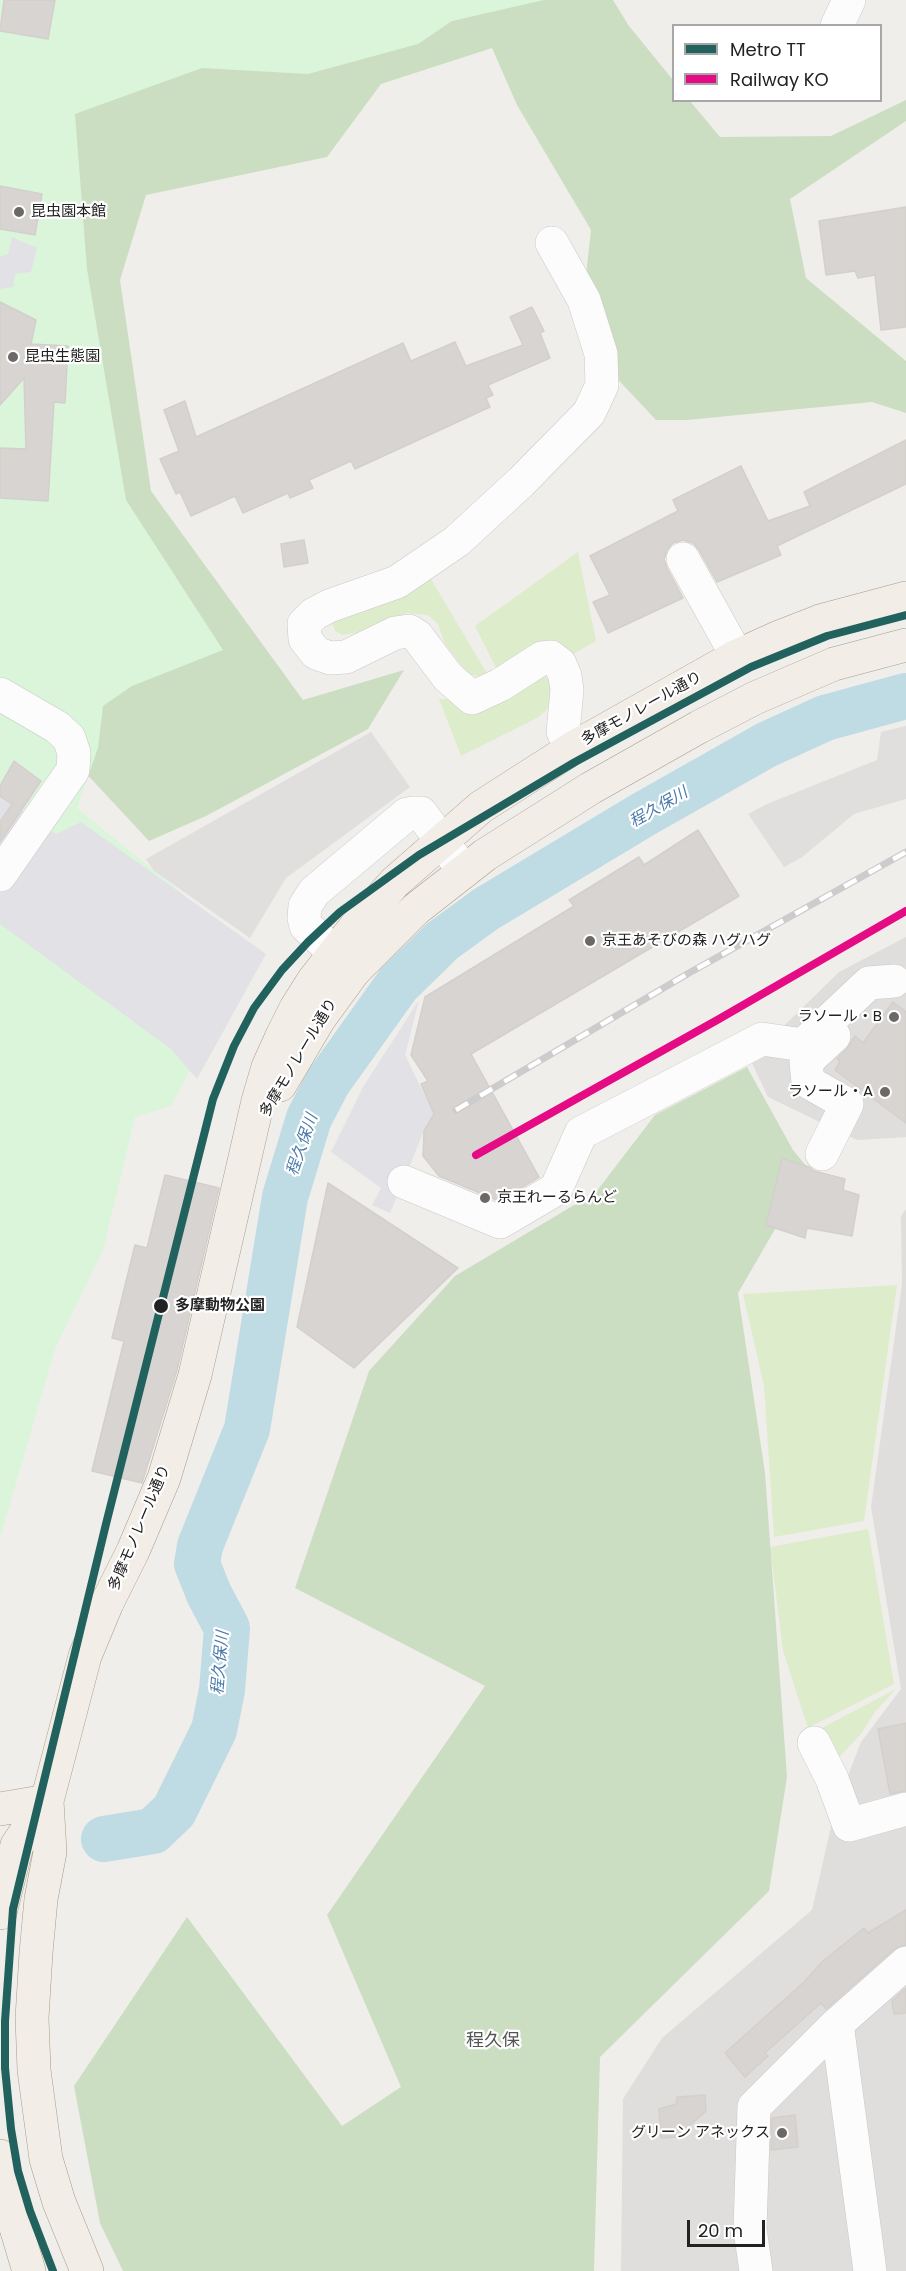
<!DOCTYPE html>
<meta charset="utf-8">
<style>
body{margin:0}
#map{position:relative;width:906px;height:2271px;overflow:hidden;background:#f0eeeb;font-family:Poppins,sans-serif}
canvas{display:block}
.legend{position:absolute;left:672px;top:24px;width:210px;height:78px;box-sizing:border-box;background:#fff;border:2px solid #a7a7a7;margin:0;padding:8px 10px;list-style:none;font-size:18px;color:#222}
.legend li{display:flex;align-items:center;gap:12px;height:30px}
.legend b{width:30px;border:2px solid #a7a7a7}
.scale{position:absolute;left:687px;top:2220px;width:78px;height:27px;box-sizing:border-box;border:3px solid #222;border-top:0;padding-left:8px;font-size:18px;line-height:21px;white-space:nowrap;color:#222;-webkit-text-stroke:4px #fff;paint-order:stroke}
</style>
<div id="map">
<canvas width="906" height="2271"></canvas>
<ul class="legend">
<li><b style="height:8px;background:#22625e"></b>Metro TT</li>
<li><b style="height:8px;background:#e50b84"></b>Railway KO</li>
</ul>
<div class="scale">20 m</div>
</div>
<script>
const g = document.querySelector('canvas').getContext('2d');
g.lineJoin = 'round';
function fill(path, color) { g.fillStyle = color; g.fill(path, 'evenodd'); }
const poly = rows => new Path2D(rows.map(r => 'M' + r).join(''));
function trace(path, color, width, dash) { g.strokeStyle = color; g.lineWidth = width; g.lineCap = dash ? 'butt' : 'round'; g.setLineDash(dash || []); g.stroke(path); }
function label(font, color, halo, rows, align = 'center') {
  g.font = font + ' Poppins,"Noto Sans JP",sans-serif'; g.lineWidth = 4.5; g.setLineDash([]); g.textBaseline = 'middle'; g.strokeStyle = halo; g.fillStyle = color; for (const [text, x, y, turn = 0] of rows) {
    g.save(); g.translate(x, y); g.rotate((+turn || 0) * Math.PI / 180); g.textAlign = isNaN(turn) ? turn : align; if (halo) g.strokeText(text, 0, 0); g.fillText(text, 0, 0); g.restore();
  }
}
const residential = poly([
 [906,937,906,1137,857,1140,768,1097,750,1059,839,972],
 [906,1209,906,2271,621,2271,623,2099,662,2038,812,1910,835,1809,861,1742,901,1689,871,1507,902,1284,901,1216]
]);
const grass = poly([
 [578,552,596,641,570,656,497,670,475,626],
 [428,574,489,677,469,675,445,644,438,624,428,615,406,613,356,633,342,635,335,631,330,618],
 [540,672,550,681,553,688,547,710,537,718,461,756,439,699,449,699],
 [897,1285,864,1521,774,1537,764,1386,743,1294],
 [868,1529,894,1684,808,1728,783,1651,770,1547],
 [896,1689,875,1712,861,1734,828,1769,814,1732]
]);
const forest = poly([
 [215,0,613,0,629,26,673,80,674,100,690,101,720,137,831,136,906,100,906,121,790,199,806,278,906,361,906,413,872,402,687,420,656,420,579,338,591,230,517,105,492,48,381,84,327,157,146,195,120,280,151,491,303,700,404,670,368,729,206,816,149,841,82,769,0,505,2,107],
 [747,1067,793,1150,824,1188,785,1212,738,1293,765,1473,787,1777,769,1891,600,2057,594,2271,123,2271,100,2223,74,2086,187,1917,342,2126,401,2087,327,1915,485,1686,295,1588,369,1371,455,1276,596,1192,655,1115]
]);
const park = poly([
 [0,0,544,0,452,21,418,44,308,74,202,68,75,114,87,269,126,500,223,650,132,686,103,706,98,748,77,808,254,952,171,1106,135,1117,103,1250,55,1349,0,1538]
]);
const parking = poly([
 [906,726,906,799,854,814,801,858,784,867,748,814,767,804,877,760,881,732],
 [371,732,410,787,286,878,250,938,154,871,146,859]
]);
const plaza = poly([
 [12,237,37,248,31,272,15,274,13,287,0,289,0,257,8,254],
 [0,796,56,834,81,822,266,954,197,1079,171,1049,0,924],
 [419,1000,405,1055,434,1114,424,1131,390,1213,372,1205,381,1188,331,1152,363,1087]
]);
const river = poly([
 [104,1839,153,1831,174,1811,214,1730,222,1690,227,1628,209,1594,197,1564,200,1546,247,1429,285,1197,309,1118,328,1082,398,984,442,941,486,909,644,814,766,745,825,718,906,696]
]);
const building = poly([
 [4,0,55,0,48,39,0,31,4,0],
 [0,186,42,194,35,235,0,229,0,186],
 [906,207,906,327,881,330,875,275,858,278,855,271,826,275,819,221,906,207],
 [0,302,36,320,31,344,68,346,65,403,54,402,48,501,0,498,0,448,26,449,24,378,0,405,0,302],
 [532,307,544,331,540,333,550,358,488,385,493,395,486,398,490,407,355,469,351,461,309,480,313,488,290,498,288,493,243,513,235,496,191,516,180,492,176,494,160,459,179,451,164,410,185,401,196,437,403,343,411,361,455,342,466,366,523,345,510,317,532,307],
 [906,440,906,484,777,546,781,555,717,582,699,550,693,543,683,540,673,543,667,550,664,559,667,568,683,598,608,633,593,602,610,595,590,556,678,511,673,500,741,466,768,521,810,506,804,492,906,440],
 [304,540,308,563,284,567,281,544,304,540],
 [14,761,41,781,0,842,0,822,12,804,0,796,0,786,14,761],
 [698,830,739,896,471,1054,539,1177,499,1201,439,1176,423,1156,424,1131,434,1114,421,1084,428,1081,411,1055,425,997,574,906,569,900,639,857,644,865,698,830],
 [893,1002,906,1012,906,1123,835,1070,840,1061,837,1059,847,1049,855,1036,863,1043,893,1002],
 [782,1158,809,1167,814,1171,845,1179,843,1190,859,1195,852,1236,807,1228,805,1238,766,1225,782,1158],
 [165,1175,219,1188,177,1370,142,1483,92,1471,124,1341,112,1338,135,1245,147,1248,165,1175],
 [328,1183,458,1268,354,1368,297,1327,328,1183],
 [906,1723,906,1791,890,1794,878,1729,906,1723],
 [906,1910,906,1945,894,1949,826,2009,821,2003,765,2053,768,2056,745,2077,725,2053,803,1983,823,1961,864,1928,868,1933,906,1910],
 [906,1988,906,2013,894,2014,892,2001,906,1988],
 [705,2095,706,2111,677,2137,661,2138,659,2109,676,2104,677,2097,705,2095],
 [795,2115,798,2147,771,2150,772,2118,795,2115]
]);
const minor = poly([
 [837,26,849,0],
 [552,243,584,300,601,354,602,385,589,413,521,482,457,541,397,582,329,606,314,614,304,624,305,639,316,653,330,658,346,657,395,633,409,631,417,636,448,677,472,698,500,685,542,658,551,657,560,664,565,676,567,690,563,732,573,748],
 [683,559,737,656],
 [0,694,57,727,69,738,74,753,73,770,0,875],
 [354,971,306,926,304,918,305,906,314,892,407,814,413,813,421,813,464,871],
 [822,1154,847,1104,808,1082,806,1062,834,1036],
 [404,1182,500,1222,556,1189,581,1133,762,1039,803,1045,869,983,894,981],
 [814,1743,832,1779,849,1825,906,1809],
 [837,2024,870,2271],
 [756,2271,750,2229,754,2107,837,2024,906,1963]
]);
const major = poly([
 [280,1085,319,1019,354,971,416,909,485,855,591,788,699,727,755,698,834,664,906,645],
 [0,1809,47,1801],
 [0,1913,17,1845,47,1801],
 [0,2156,11,2211,29,2271],
 [87,2271,59,2202,46,2159,34,2070,32,2018,36,1953,41,1899,50,1852,47,1801,85,1656,107,1603,133,1551,164,1478,195,1375,258,1101,268,1067,282,1036,296,1008,313,981,356,926,395,882,481,807,573,748,737,656,779,637,820,621,906,598]
]);
const rail = poly([
 [456,1110,689,973,906,852]
]);
const rail1 = poly([
 [476,1155,719,1019,906,911]
]);
const metro1 = poly([
 [53,2271,30,2211,18,2171,11,2129,5,2068,5,2021,13,1909,106,1524,213,1099,234,1046,254,1008,282,970,308,942,340,912,419,855,575,762,751,667,827,636,906,615]
]);
const markers = [
 [19,212,6,"#6a6968"],
 [13,357,6,"#6a6968"],
 [590,941,6,"#6a6968"],
 [894,1017,6,"#6a6968"],
 [885,1092,6,"#6a6968"],
 [485,1198,6,"#6a6968"],
 [161,1306,8,"#222"],
 [782,2133,6,"#6a6968"]
];
const poiNames = [
 ["昆虫園本館",31,212],
 ["昆虫生態園",25,357],
 ["京王あそびの森 ハグハグ",602,941],
 ["ラソール・B",882,1017,"right"],
 ["ラソール・A",873,1092,"right"],
 ["京王れーるらんど",497,1198],
 ["グリーン アネックス",770,2133,"right"]
];
const streetNames = [
 ["多摩モノレール通り",642,709,-29],
 ["多摩モノレール通り",299,1058,-59],
 ["多摩モノレール通り",140,1528,-67]
];
const stopNames = [
 ["多摩動物公園",175,1306]
];
const waterNames = [
 ["程久保川",659,808,-30],
 ["程久保川",303,1145,-71],
 ["程久保川",221,1663,-85]
];
const quarterNames = [
 ["程久保",493,2041]
];
fill(residential, '#dfdedc');
fill(grass, '#ddeccb');
fill(forest, '#cbdec1');
fill(park, '#daf5da');
fill(parking, '#e0dfde');
fill(plaza, '#e2e1e5');
trace(river, '#bfdbe3', 46);
fill(building, '#d7d4d2');
trace(building, '#d3d0cc', 1.5);
trace(minor, '#c9c8c7', 34);
trace(major, '#a79c86', 34);
trace(minor, '#fdfcfc', 33);
trace(major, '#f3ede7', 33);
trace(rail, '#ccc', 7);
trace(rail, '#fff', 4.5, [14]);
trace(rail1, '#e50b84', 8);
trace(metro1, '#22625e', 8);
for (const [x, y, r, color] of markers) { const dot = new Path2D(); dot.arc(x, y, r, 0, 2 * Math.PI); g.fillStyle = color; g.fill(dot); trace(dot, '#fff', 2); }
label('15px', '#222', '#fff', poiNames, 'left');
label('15px', '#222', '#fff', streetNames);
label('bold 15px', '#222', '#fff', stopNames, 'left');
label('italic 16px', '#4a7aab', '#fff', waterNames);
label('18px', '#555', '#fff', quarterNames);
</script>
